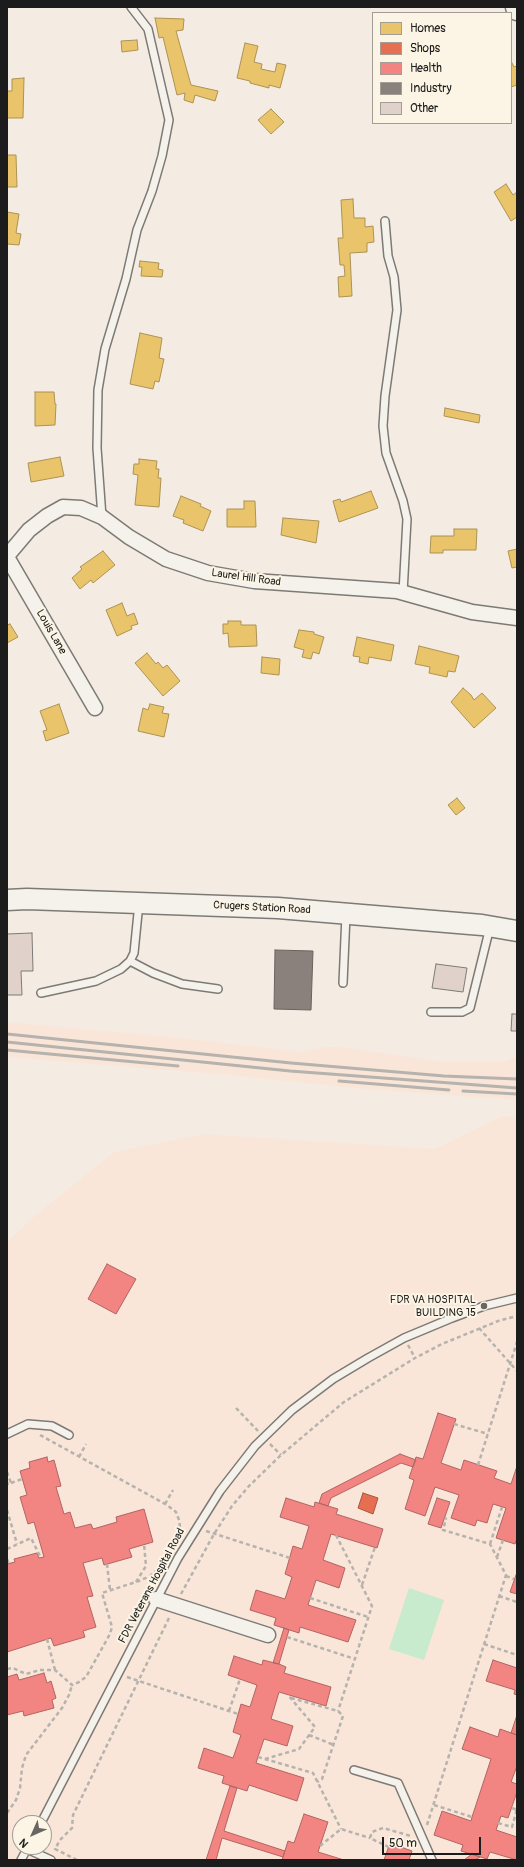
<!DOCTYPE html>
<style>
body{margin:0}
#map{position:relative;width:524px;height:1867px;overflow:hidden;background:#f4ece3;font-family:Pangolin,sans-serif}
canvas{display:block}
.frame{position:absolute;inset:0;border:8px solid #1c1c1c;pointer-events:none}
.legend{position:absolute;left:372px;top:12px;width:140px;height:112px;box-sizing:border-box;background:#fcf5e5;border:1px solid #a29e95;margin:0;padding:5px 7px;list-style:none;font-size:12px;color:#1c1c1c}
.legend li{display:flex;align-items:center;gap:8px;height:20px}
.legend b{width:20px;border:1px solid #a29e95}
.north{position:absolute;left:12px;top:1815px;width:40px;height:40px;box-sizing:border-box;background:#fcf5e5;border:1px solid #a29e95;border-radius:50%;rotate:225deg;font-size:11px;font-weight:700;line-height:16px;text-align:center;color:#1c1c1c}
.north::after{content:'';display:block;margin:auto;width:14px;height:18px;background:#686562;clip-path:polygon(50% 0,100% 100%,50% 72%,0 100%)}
.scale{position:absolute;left:382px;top:1837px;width:99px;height:18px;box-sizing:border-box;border:2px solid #1c1c1c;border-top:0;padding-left:5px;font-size:12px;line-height:14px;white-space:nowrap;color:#1c1c1c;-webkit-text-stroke:3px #fcf5e5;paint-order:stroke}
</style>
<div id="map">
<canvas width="524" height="1867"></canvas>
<div class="frame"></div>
<ul class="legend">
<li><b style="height:11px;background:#e9c46a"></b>Homes</li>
<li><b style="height:11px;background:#e76f51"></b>Shops</li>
<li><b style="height:11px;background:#f28482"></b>Health</li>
<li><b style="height:11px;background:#8a817c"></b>Industry</li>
<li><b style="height:11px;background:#e0d2cb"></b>Other</li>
</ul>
<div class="north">N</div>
<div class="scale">50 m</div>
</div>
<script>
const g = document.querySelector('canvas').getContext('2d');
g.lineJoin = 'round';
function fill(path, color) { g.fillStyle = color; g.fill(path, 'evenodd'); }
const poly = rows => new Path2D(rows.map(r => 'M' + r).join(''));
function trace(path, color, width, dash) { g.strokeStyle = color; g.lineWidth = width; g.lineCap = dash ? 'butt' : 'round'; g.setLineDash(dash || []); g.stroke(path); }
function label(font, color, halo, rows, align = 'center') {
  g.font = font + ' Pangolin,sans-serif'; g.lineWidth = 4; g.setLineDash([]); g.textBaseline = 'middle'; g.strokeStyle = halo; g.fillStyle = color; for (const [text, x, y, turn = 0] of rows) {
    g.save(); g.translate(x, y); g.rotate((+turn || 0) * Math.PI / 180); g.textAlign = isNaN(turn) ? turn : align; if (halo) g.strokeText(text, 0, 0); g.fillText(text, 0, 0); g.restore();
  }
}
const built = poly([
 [7,1022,183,1038,301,1052,323,1047,341,1047,436,1061,499,1062,517,1057,517,1100,374,1090,228,1075,7,1057],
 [502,1116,517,1117,517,1860,7,1860,7,1242,37,1214,114,1152,205,1134,435,1149],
 [20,1823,44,1823,44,1847,20,1847]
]);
const green = poly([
 [409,1588,444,1600,424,1660,389,1649]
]);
const homes = poly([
 [155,18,184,19,183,30,176,31,191,85,218,91,215,101,195,95,193,103,184,100,185,93,177,95,163,37,159,38,155,18],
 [137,40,138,50,122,52,121,41,137,40],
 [245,43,258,46,254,62,262,64,261,69,275,72,277,63,286,65,280,88,269,85,269,88,250,83,250,81,237,78,245,43],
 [511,61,514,67,517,66,517,85,511,87,511,61],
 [24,78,23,118,7,118,7,91,12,91,12,79,24,78],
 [271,109,284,122,271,134,258,120,271,109],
 [7,155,16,155,17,187,7,187,7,155],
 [506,184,513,195,517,192,517,217,511,221,494,192,506,184],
 [353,199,354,218,365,218,365,227,373,226,374,242,367,243,367,252,350,253,352,296,339,297,338,277,345,276,344,265,340,265,338,238,343,238,341,200,353,199],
 [7,212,19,214,16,233,21,234,19,245,7,244,7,212],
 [140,261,159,263,158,269,163,270,162,277,141,276,142,267,139,267,140,261],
 [140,333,162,338,159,358,164,359,159,382,155,381,153,389,130,384,140,333],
 [35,392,54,392,55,404,56,404,55,425,35,426,35,392],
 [445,408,480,415,479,423,444,416,445,408],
 [60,457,64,476,31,482,28,463,60,457],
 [139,459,157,461,156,469,159,469,158,478,161,478,159,507,135,505,138,475,133,474,134,464,139,464,139,459],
 [371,491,378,508,339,522,333,501,340,499,341,502,371,491],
 [181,496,201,504,200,506,211,511,203,531,183,523,184,520,173,516,181,496],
 [244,501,255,501,256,527,227,527,227,509,244,509,244,501],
 [283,518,319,521,316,543,281,535,283,518],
 [454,529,477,529,476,550,443,550,443,553,430,553,431,536,454,536,454,529],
 [517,549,517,567,512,568,508,551,517,549],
 [103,551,115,565,93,583,91,580,80,589,72,578,82,569,80,567,103,551],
 [122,603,127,616,134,613,138,624,131,626,132,629,117,636,106,610,122,603],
 [228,621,241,621,241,625,256,625,257,646,229,647,228,633,223,634,223,624,228,624,228,621],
 [10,624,18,637,7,643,7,625,10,624],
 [299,630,314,632,314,634,324,637,319,654,313,652,311,659,302,657,304,650,294,647,299,630],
 [357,637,394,645,391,661,369,657,368,664,359,662,360,657,353,656,357,637],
 [419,646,459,656,455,672,448,671,447,677,429,673,430,667,415,664,419,646],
 [147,653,156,664,158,662,163,668,167,665,180,681,163,696,135,663,147,653],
 [262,657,280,659,279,675,261,673,262,657],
 [463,688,471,695,474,700,482,693,496,708,474,728,451,702,463,688],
 [59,704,69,733,46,741,43,731,47,730,40,711,59,704],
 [150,704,164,707,162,713,169,714,164,737,138,731,143,708,148,710,150,704],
 [457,798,465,808,456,815,448,805,457,798]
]);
const shops = poly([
 [363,1493,378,1498,373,1514,358,1508,363,1493]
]);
const health = poly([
 [107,1264,136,1279,116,1314,88,1299,107,1264],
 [438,1413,456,1419,441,1463,461,1470,464,1460,497,1471,494,1478,511,1484,517,1466,517,1538,515,1544,496,1538,506,1508,493,1504,487,1523,477,1520,475,1526,451,1518,459,1495,435,1487,425,1516,405,1509,414,1480,409,1478,416,1457,423,1459,438,1413],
 [400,1454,416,1460,413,1467,401,1463,331,1498,328,1506,319,1503,322,1494,400,1454],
 [47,1457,48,1462,54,1460,61,1486,56,1487,64,1514,70,1512,75,1528,91,1524,93,1529,117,1522,116,1517,144,1509,153,1542,129,1549,132,1557,104,1565,102,1558,83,1563,93,1596,87,1597,96,1627,83,1631,85,1637,54,1646,51,1638,7,1652,7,1564,15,1562,14,1559,37,1553,39,1558,44,1557,34,1522,28,1524,20,1497,27,1495,20,1471,30,1468,29,1462,47,1457],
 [286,1498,314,1507,315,1502,328,1506,338,1509,336,1514,383,1529,377,1548,331,1534,323,1560,345,1568,339,1588,316,1580,308,1605,356,1620,348,1642,300,1627,299,1633,274,1625,276,1618,250,1610,256,1590,285,1599,292,1577,285,1574,293,1546,302,1549,309,1526,280,1517,286,1498],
 [437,1498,450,1502,441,1528,428,1524,437,1498],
 [516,1575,517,1575,517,1594,510,1592,516,1575],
 [284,1628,289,1630,279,1664,273,1663,284,1628],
 [234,1656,262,1665,263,1660,279,1664,286,1667,284,1673,331,1687,326,1706,279,1692,271,1719,293,1726,287,1746,264,1739,256,1763,304,1778,297,1801,249,1785,247,1791,222,1783,224,1776,198,1768,204,1748,233,1758,241,1735,233,1732,241,1704,250,1707,257,1685,228,1675,234,1656],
 [493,1660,517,1668,517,1695,514,1694,515,1690,486,1681,493,1660],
 [44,1673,47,1683,51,1681,56,1698,52,1700,54,1708,24,1716,23,1711,7,1715,7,1677,17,1674,19,1680,44,1673],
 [517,1715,517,1735,511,1733,517,1715],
 [470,1727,498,1737,500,1729,517,1735,517,1766,511,1782,517,1784,517,1792,508,1818,501,1816,496,1830,517,1837,517,1860,490,1852,487,1859,461,1851,463,1845,434,1835,442,1811,471,1821,472,1817,491,1759,462,1749,470,1727],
 [230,1786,237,1788,224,1831,285,1851,283,1857,222,1838,216,1860,206,1860,230,1786],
 [304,1814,328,1822,318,1852,344,1860,282,1860,288,1841,294,1843,304,1814],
 [390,1843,412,1851,409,1860,384,1860,390,1843],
 [472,1854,480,1857,475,1860,464,1860,472,1854]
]);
const industry = poly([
 [275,950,313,951,311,1010,274,1009,275,950]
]);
const building = poly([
 [32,933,33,971,21,971,22,995,7,995,7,934,32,933],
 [436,964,467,968,463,992,432,988,436,964],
 [512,1014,517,1014,517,1031,511,1031,512,1014]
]);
const path = poly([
 [479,1328,517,1371],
 [408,1345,415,1358],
 [236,1408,258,1431],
 [454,1424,488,1434],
 [40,1435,167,1505,176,1512,179,1520,180,1527,178,1538],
 [270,1444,281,1455],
 [79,1457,86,1444],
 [478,1465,517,1342],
 [7,1472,11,1483,7,1484],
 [11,1483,22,1479],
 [165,1504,173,1490],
 [7,1510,17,1544],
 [206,1531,290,1558],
 [336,1535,372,1606,338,1711],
 [490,1544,502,1507],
 [7,1549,31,1538,41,1558],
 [497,1557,503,1540],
 [7,1559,9,1564],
 [107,1564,110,1590],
 [506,1576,514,1579],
 [136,1582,146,1566,144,1544],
 [362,1585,375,1547],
 [181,1594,214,1534,232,1506,249,1486,281,1455,344,1402,415,1358,442,1344,498,1321,517,1316],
 [499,1596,517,1602],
 [310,1598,368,1617],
 [287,1637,355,1659],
 [47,1639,55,1670],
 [484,1644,517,1655],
 [7,1669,13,1668,26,1674,40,1670,55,1670,72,1685,79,1682,86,1677,110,1634,112,1627,102,1593,139,1581,150,1576,159,1568,165,1559],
 [127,1677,238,1714],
 [291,1698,338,1711,343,1716,322,1779,317,1782],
 [229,1711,240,1679],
 [309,1735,334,1745],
 [258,1757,313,1773,341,1829],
 [265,1759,299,1749,315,1727,288,1695],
 [434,1805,472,1817],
 [512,1808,517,1810],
 [7,1813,16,1800,20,1788,22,1768,26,1755,62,1708,69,1695,72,1685],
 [498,1823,512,1827,517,1809],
 [427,1825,506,1575,490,1544,443,1530,446,1519,445,1518],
 [320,1846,341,1829,370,1838],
 [389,1847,370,1838,372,1832,383,1828,411,1836],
 [77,1860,55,1849,60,1840,72,1828,73,1815,170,1616]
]);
const lane = poly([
 [385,221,388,256,394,277,397,310,385,396,383,426,386,453,403,501,407,519,403,593],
 [102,517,97,448,98,390,105,349,126,279,137,230,152,191,162,156,169,120,148,29,131,7],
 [130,961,153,973,182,984,218,989],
 [343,983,346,915],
 [41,993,96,981,121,969,130,961,134,953,139,903],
 [431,1012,462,1012,470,1008,490,927],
 [7,1434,28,1424,52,1426,69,1435],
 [354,1770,398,1783,432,1860],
 [41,1823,178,1558,220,1491,255,1446,292,1410,333,1379,368,1358,404,1338,452,1318,484,1306,517,1298],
 [27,1849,51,1860],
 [21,1860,28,1847]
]);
const street = poly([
 [7,556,29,530,47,516,63,507,81,508,102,517,129,537,166,559,208,573,254,581,397,591,472,612,517,618],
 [7,557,95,708],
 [156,1599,268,1635]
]);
const secondary = poly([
 [516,7,517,10],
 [7,900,27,899,278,908,482,925,517,931]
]);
const rail = poly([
 [7,1034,291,1063,444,1076,517,1079],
 [7,1042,290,1071,517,1088],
 [7,1050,178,1066],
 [339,1081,449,1090],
 [463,1091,517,1094]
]);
const markers = [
 [484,1306,4,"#686562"]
];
const streetNames = [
 ["Laurel Hill Road",246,578,8],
 ["Louis Lane",51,632,60],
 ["Crugers Station Road",262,908,3],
 ["FDR Veterans Hospital Road",152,1586,-62]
];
const poiNames = [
 ["FDR VA HOSPITAL",476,1300],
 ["BUILDING 15",476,1313]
];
fill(built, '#f9e6d8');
fill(green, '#c7ebcc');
fill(homes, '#e9c46a');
trace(homes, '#ac9253', 1);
fill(shops, '#e76f51');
trace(shops, '#aa5641', 1);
fill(health, '#f28482');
trace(health, '#b26563', 1);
fill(industry, '#8a817c');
trace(industry, '#69635f', 1);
fill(building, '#e0d2cb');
trace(building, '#7d7a76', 1);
trace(lane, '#7d7a76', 10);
trace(street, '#7d7a76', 17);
trace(secondary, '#7d7a76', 23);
trace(path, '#b6b2ad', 2.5, [4, 3]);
trace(lane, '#f5f1eb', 7);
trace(street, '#f5f1eb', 14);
trace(secondary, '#f5f1eb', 20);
trace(rail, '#b6b2ad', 3);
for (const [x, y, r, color] of markers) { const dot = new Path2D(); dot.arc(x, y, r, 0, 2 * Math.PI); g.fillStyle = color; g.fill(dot); trace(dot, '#fcf5e5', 1.5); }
label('11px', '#1c1c1c', '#fcf5e5', streetNames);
label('11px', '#1c1c1c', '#fcf5e5', poiNames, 'right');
</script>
